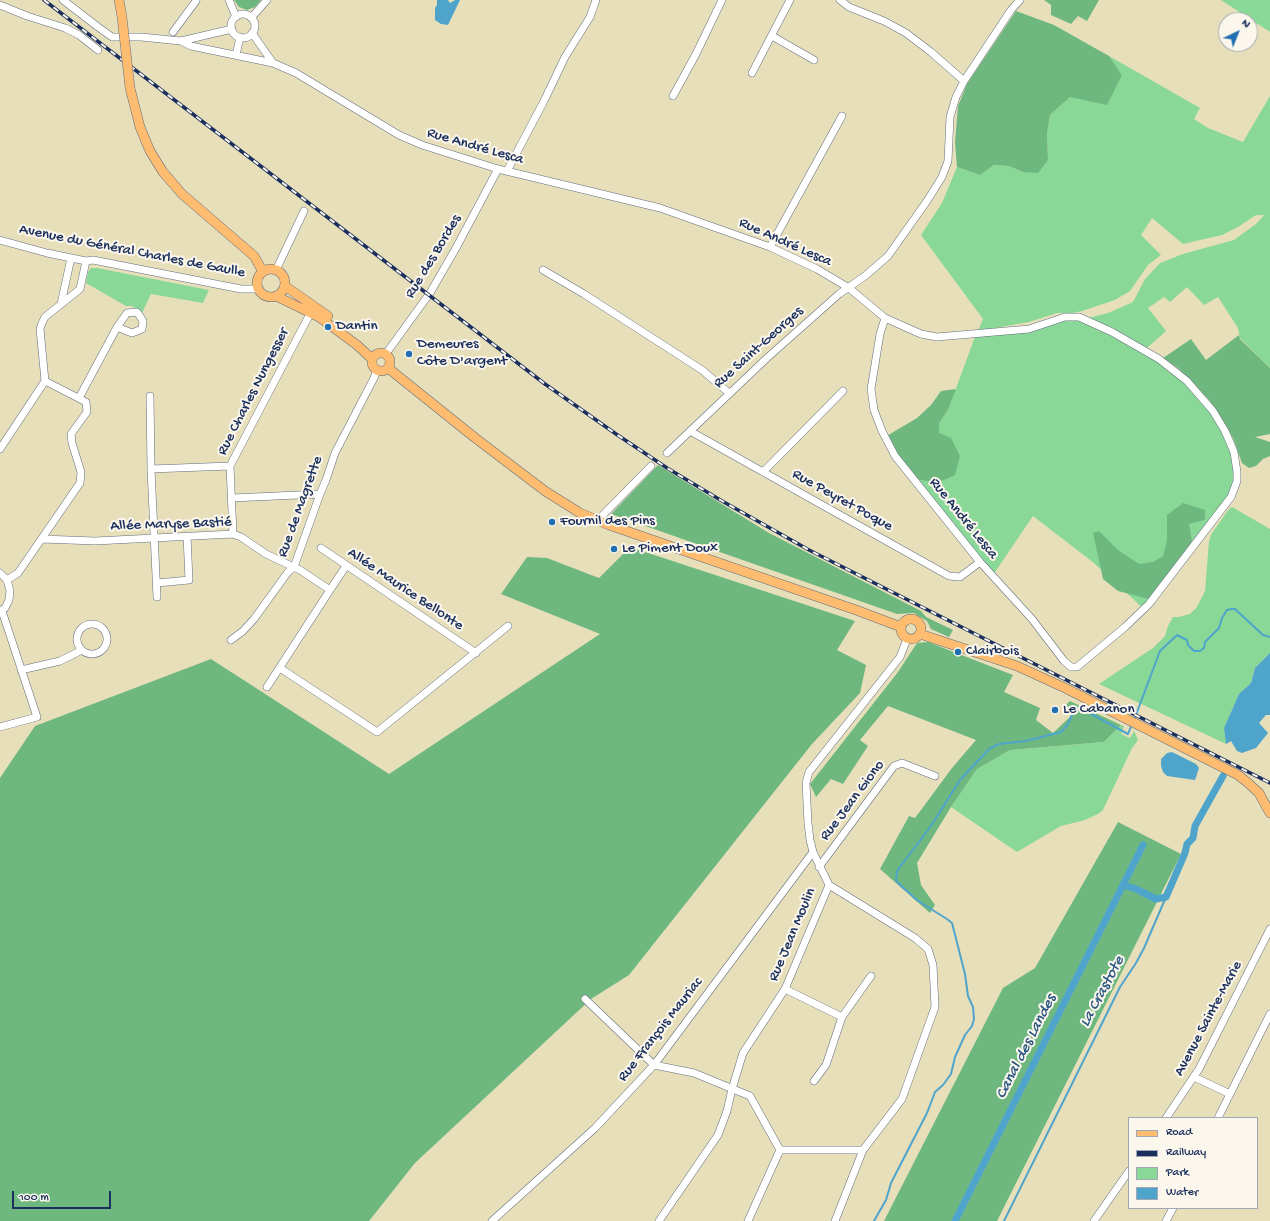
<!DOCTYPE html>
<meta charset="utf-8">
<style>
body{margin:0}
#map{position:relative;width:1270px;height:1221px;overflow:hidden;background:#e7dfba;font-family:"Gochi Hand",sans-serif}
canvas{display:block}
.legend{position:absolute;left:1128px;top:1117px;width:130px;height:92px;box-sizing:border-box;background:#fbf7ec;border:1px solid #a1a7b3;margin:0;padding:5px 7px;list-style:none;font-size:12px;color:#1b2f5e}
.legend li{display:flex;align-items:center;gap:8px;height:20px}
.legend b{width:20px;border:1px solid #a1a7b3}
.north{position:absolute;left:1218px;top:12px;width:40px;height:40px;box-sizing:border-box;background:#fbf7ec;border:1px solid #a1a7b3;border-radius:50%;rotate:43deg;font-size:11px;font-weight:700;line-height:16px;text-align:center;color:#1b2f5e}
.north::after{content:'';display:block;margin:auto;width:14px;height:18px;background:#1f6fb2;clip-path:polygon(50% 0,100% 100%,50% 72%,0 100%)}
.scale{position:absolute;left:12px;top:1191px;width:99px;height:18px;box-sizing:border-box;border:2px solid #1b2f5e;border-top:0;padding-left:5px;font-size:12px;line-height:14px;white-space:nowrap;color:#1b2f5e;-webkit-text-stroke:3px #fbf7ec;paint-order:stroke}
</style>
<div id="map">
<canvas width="1270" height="1221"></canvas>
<ul class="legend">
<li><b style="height:5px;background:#fdbc6f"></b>Road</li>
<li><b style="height:5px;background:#1b2f5e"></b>Railway</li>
<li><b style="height:11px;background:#89d897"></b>Park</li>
<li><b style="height:11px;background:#4fa4cb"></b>Water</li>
</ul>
<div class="north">N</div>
<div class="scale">100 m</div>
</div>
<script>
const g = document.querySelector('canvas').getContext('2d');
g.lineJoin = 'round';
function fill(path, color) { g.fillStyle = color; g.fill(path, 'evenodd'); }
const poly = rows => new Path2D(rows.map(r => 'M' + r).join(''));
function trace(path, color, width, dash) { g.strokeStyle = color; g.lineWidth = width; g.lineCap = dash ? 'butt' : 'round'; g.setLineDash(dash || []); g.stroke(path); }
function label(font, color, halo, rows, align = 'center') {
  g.font = font + ' "Gochi Hand",sans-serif'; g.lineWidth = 4; g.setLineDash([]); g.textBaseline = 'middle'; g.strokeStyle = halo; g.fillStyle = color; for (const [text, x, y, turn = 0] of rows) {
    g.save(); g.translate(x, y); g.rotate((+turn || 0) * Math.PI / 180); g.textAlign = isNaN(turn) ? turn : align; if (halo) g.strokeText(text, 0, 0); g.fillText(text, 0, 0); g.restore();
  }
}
const green = poly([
 [1221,0,1270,0,1270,32],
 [1109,56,1200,108,1194,119,1208,128,1243,142,1270,96,1270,368,1240,338,1238,328,1218,297,1204,305,1187,287,1170,302,1164,297,1148,308,1166,331,1147,348,1088,318,1108,313,1133,302,1145,279,1160,263,1183,254,1234,240,1256,224,1264,215,1256,215,1238,227,1222,235,1183,244,1152,218,1141,235,1161,255,1148,265,1130,291,1115,300,1082,311,1073,313,1057,313,1029,322,978,331,983,319,921,235,942,203,957,167,980,175,994,165,1009,166,1023,172,1048,160,1047,134,1050,115,1070,97,1122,75],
 [91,268,97,268,209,290,203,303,151,294,142,313,132,306,126,306,86,283,88,272],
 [1079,317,1112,332,1187,381,1213,411,1235,460,1236,487,1144,609,1094,563,1033,516,993,575,895,456,939,423,948,410,976,334,1029,329],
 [1232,507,1270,529,1270,653,1255,668,1251,683,1239,694,1224,728,1226,744,1099,684,1153,648,1165,636,1168,626,1173,617,1179,617,1190,614,1197,607,1205,591,1209,541,1212,533,1229,509],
 [1121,725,1124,726,1121,734,1130,738,1134,731,1138,740,1132,748,1103,810,1098,814,1085,820,1061,826,1017,852,951,807,977,769,1010,750,1104,742]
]);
const forest = poly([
 [234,0,261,0,255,7,247,10,239,7],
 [1044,0,1099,0,1087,21,1078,16,1071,24,1051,15,1051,5],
 [1016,11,1054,25,1109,56,1122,75,1107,105,1070,97,1050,115,1047,134,1048,160,1038,173,1023,172,1009,166,994,165,980,175,957,167,955,142,958,106,967,84],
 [1239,335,1240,339,1270,368,1270,434,1255,437,1270,442,1270,456,1263,459,1256,466,1249,468,1242,463,1233,438,1210,401,1178,368,1163,358,1191,339,1206,360],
 [956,389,948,410,939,423,939,433,951,438,960,456,955,475,937,483,916,479,885,437,917,418,931,405,941,391],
 [658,465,769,533,921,611,926,617,953,630,949,637,931,629,927,621,914,613,897,614,611,514],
 [1183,503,1205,510,1205,520,1189,524,1192,541,1187,555,1153,600,1118,591,1103,579,1093,533,1099,531,1118,550,1139,564,1153,562,1163,556,1167,541,1167,515],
 [630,547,855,621,837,650,866,665,860,693,812,744,629,975,591,999,415,1163,369,1221,0,1221,0,778,35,726,211,659,389,774,600,634,501,594,527,557,547,558,599,578],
 [928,642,1013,675,1004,692,1040,708,1036,720,1053,733,1073,714,1066,705,1070,701,1121,725,1104,742,1010,750,977,769,951,807,917,863,921,885,935,905,930,913,880,869,909,816,915,818,952,768,976,740,888,706,860,740,868,746,843,784,831,779,816,797,810,784,898,672,917,643],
 [1118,822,1181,854,997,1221,884,1221,1003,988,1035,968]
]);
const water = poly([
 [437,0,448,0,450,3,455,0,460,0,448,25,441,24,435,20,435,8,437,5],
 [1270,653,1270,715,1266,715,1259,723,1268,733,1256,748,1242,753,1237,751,1231,741,1226,744,1224,728,1239,694,1251,683,1255,668],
 [1172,752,1196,764,1199,768,1195,780,1167,776,1163,772,1161,766,1161,759,1167,753]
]);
const stream = poly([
 [1134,720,1160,651,1177,635,1187,640,1188,645,1194,651,1200,651,1204,648,1205,642,1219,628,1222,618,1227,610,1232,609,1235,609,1263,635,1270,637],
 [874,1221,886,1200,891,1183,927,1113,935,1092,943,1085,951,1074,955,1057,965,1035,972,1026,974,1019,973,1007,968,996,965,974,952,923,947,919,918,901,896,881,897,871,931,826,960,780,989,749,999,744,1026,741,1061,732,1068,724,1075,708,1080,709,1093,715,1128,734,1132,724],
 [1004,1221,1120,987,1136,963,1144,948,1166,897]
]);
const canal = poly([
 [1123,885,1136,889,1156,899,1166,897,1185,853,1187,844,1193,838,1195,826,1223,776],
 [955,1221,1143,845]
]);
const minor = poly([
 [63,0,98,27,112,37,141,37,181,41,232,29],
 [229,0,236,17],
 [840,0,849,7,884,21,906,33,931,52,964,81],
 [0,5,27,16,65,28,79,35,98,50],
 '231 26a12 12 0 1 1 24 0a12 12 0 1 1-24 0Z',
 [251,18,267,0],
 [173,32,196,1],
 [252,33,273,63,296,73,399,135,422,145,498,169,660,208,770,247,817,269,849,288,885,318,880,334,871,389,874,410,882,431,895,456,980,562,1032,619,1064,661,1071,667,1077,667,1125,627,1149,604,1231,497,1237,481,1237,472,1234,452,1225,431,1213,411,1187,381,1159,359,1112,332,1079,317,1065,317,1029,329,937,337,921,334,885,318],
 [772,36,814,60],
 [181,41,191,46,273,63],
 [236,55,240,37],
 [752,73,790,0],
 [673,96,696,54,722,0],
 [507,171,544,101,565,57,590,17,596,0],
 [0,240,47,253,86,261,93,260,241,289,259,289],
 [770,247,842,116],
 [276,270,304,211],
 [543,270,584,294,702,370,729,393],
 [61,304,71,258],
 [385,355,430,293,456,248,498,169],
 [150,396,151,469,157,597],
 [79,398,116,329,117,327,127,313,137,312,143,321,142,329,132,333,117,327],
 [690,431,949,576,960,577,980,562],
 [0,449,45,381,40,329,42,323,45,317,80,289,86,261],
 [667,453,767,358,839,294,865,276,888,256,927,201,942,177,948,161,950,117,956,97,964,81,1011,10,1020,0],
 [151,469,230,466],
 [763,472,843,391],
 [232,498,320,494],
 [597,521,651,466],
 [233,534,230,466,311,312],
 [42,539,95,541,233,534,241,537,266,554,300,570,330,590,346,566],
 [321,548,476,653],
 [0,573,7,580,10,591,9,600,5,608,0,611],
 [7,580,18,573,80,483,81,472,72,443,71,434,87,412,86,402,45,381],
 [157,583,189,580,187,536],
 '77 639a15 15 0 1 1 30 0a15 15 0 1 1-30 0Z',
 [231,640,243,631,254,619,288,572,294,567,320,494,326,480,335,453,374,378,377,370],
 [280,668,377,732,508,626],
 [21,670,60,661,82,650],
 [267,687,330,590],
 [0,727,37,717,2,611],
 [819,867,894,766,902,763,935,776],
 [829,885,915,938,928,949,933,965,935,1007,902,1099,863,1150,835,1221],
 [785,989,842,1017],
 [585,999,654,1065,694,1073,750,1096,780,1150,863,1150],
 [1194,1077,1230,1094],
 [814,1081,826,1065,842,1017,871,976],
 [1166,1118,1199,1069,1270,929],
 [1218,1118,1270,1014],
 [492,1221,595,1128,654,1065,813,852],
 [659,1221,718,1135,727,1111,732,1089,743,1053,785,989,829,885,813,852,810,840,808,823,806,783,809,772,900,657,907,639],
 [748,1221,780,1150],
 [1094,1221,1129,1171],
 [1166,1221,1173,1208]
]);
const major = poly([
 [119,0,122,17],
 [130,88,140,127,150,151,163,172,182,194,254,256,263,272],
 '257 283a14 14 0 1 1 28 0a14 14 0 1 1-28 0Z',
 [285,286,328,316],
 [276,296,319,317,357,345,372,359],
 '372 362a9 9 0 1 1 18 0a9 9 0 1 1-18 0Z',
 [388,368,474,437,545,491,580,513,609,525,856,610,901,627],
 '901 629a10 10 0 1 1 20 0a10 10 0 1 1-20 0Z',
 [920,634,1017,666,1065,688,1238,775,1247,782,1259,793,1270,813]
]);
const rail = poly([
 [44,0,545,384,616,434,667,468,722,501,809,550,1270,783]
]);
const majorBridge = poly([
 [122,17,130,88]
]);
const markers = [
 [328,327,4,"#1f6fb2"],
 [409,354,4,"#1f6fb2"],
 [552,522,4,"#1f6fb2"],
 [614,549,4,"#1f6fb2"],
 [958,652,4,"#1f6fb2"],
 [1055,710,4,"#1f6fb2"]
];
const streetNames = [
 ["Rue André Lesca",475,147,16],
 ["Rue André Lesca",785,243,24],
 ["Avenue du Général Charles de Gaulle",132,252,11],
 ["Rue des Bordes",434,257,-59],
 ["Rue Saint-Georges",759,348,-42],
 ["Rue Charles Nungesser",254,392,-63],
 ["Rue Peyret Poque",842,501,29],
 ["Rue de Magrette",301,507,-70],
 ["Rue André Lesca",963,519,51],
 ["Allée Maryse Bastié",171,525,-2],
 ["Allée Maurice Bellonte",405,590,34],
 ["Rue Jean Giono",853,801,-53],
 ["Rue Jean Moulin",793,935,-67],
 ["Avenue Sainte-Marie",1209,1019,-62],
 ["Rue François Mauriac",661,1030,-52]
];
const poiNames = [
 ["Dantin",336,327],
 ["Demeures",417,345],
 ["Côte D'argent",417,362],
 ["Fournil des Pins",560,522],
 ["Le Piment Doux",622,549],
 ["Clairbois",966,652],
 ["Le Cabanon",1063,710]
];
const waterNames = [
 ["La Crastote",1103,992,-62],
 ["Canal des Landes",1027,1047,-63]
];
fill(green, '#89d897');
fill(forest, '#6eb880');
fill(water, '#4fa4cb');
trace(stream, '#4fa4cb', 2);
trace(canal, '#4fa4cb', 7);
trace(minor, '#626d7e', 8);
trace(major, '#626d7e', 10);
trace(minor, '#fff', 7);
trace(major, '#fdbc6f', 9);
trace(rail, '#1b2f5e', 3.5);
trace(rail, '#fbf7ec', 2, [6]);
trace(majorBridge, '#626d7e', 10, []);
trace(majorBridge, '#fdbc6f', 9);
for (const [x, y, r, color] of markers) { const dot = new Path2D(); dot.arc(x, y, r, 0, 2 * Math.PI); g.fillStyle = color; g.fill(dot); trace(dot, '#fbf7ec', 1.5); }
label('15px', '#1b2f5e', '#fbf7ec', streetNames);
label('15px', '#1b2f5e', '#fbf7ec', poiNames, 'left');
label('italic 16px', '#2d5884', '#fbf7ec', waterNames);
</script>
